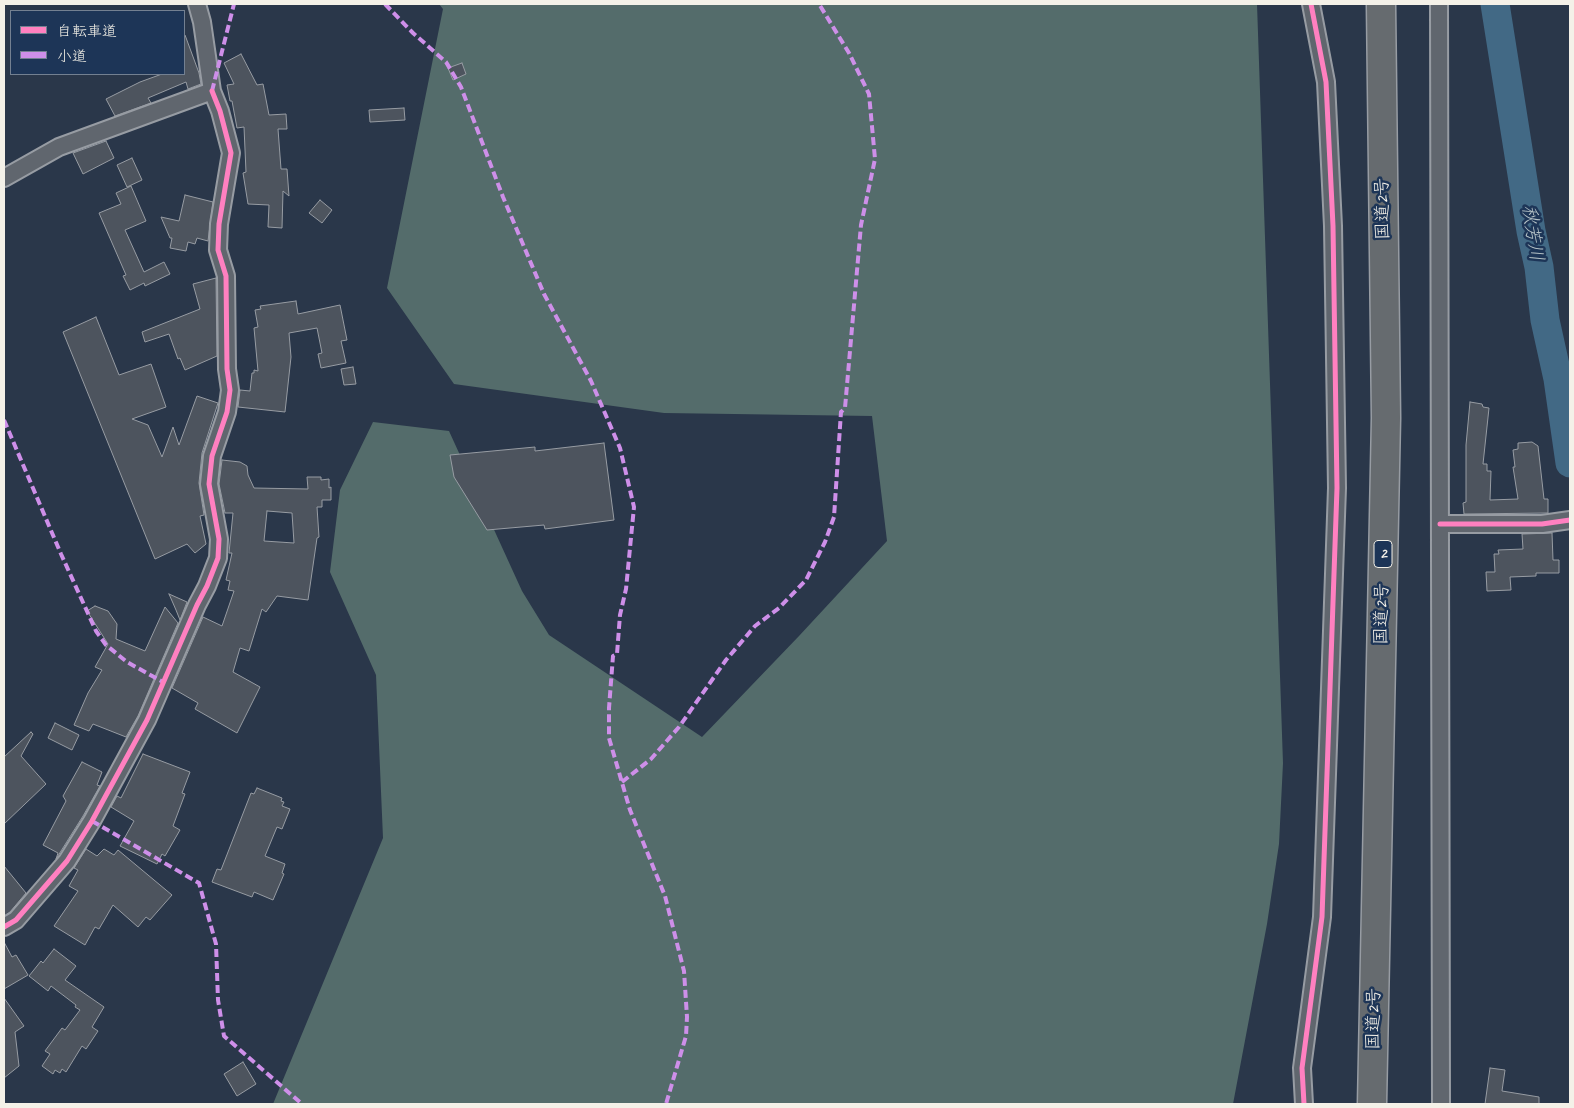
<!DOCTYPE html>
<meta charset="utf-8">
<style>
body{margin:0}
#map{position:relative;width:1574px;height:1108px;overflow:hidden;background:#2a374a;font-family:Caveat,"Klee One",sans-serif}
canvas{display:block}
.frame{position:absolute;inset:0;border:5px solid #f4f1e8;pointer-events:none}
.legend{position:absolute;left:10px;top:10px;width:175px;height:65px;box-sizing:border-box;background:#1d3557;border:1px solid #738091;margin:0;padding:6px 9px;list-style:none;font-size:15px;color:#f4f1e8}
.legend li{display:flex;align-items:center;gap:10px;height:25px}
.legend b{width:25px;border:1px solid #738091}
</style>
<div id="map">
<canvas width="1574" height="1108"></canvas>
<div class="frame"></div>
<ul class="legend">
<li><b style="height:6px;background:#ff80c0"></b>自転車道</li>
<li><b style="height:6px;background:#ce8fe9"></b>小道</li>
</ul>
</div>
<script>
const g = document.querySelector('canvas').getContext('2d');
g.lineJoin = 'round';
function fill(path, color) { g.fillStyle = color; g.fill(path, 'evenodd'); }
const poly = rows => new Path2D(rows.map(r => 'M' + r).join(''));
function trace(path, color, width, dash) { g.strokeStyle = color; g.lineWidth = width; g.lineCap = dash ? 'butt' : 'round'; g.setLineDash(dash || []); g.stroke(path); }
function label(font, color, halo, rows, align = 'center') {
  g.font = font + ' Caveat,"Klee One",sans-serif'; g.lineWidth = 5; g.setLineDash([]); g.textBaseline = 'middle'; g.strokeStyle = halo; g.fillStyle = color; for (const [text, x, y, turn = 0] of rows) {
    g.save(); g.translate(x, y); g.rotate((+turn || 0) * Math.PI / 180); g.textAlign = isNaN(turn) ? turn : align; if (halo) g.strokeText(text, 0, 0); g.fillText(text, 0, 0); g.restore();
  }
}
const green = poly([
 [439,4,1257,4,1283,763,1279,844,1267,924,1233,1104,273,1104,383,838,376,675,330,572,340,490,373,422,449,431,522,591,549,635,702,737,799,636,887,541,872,416,664,413,454,384,387,288,443,9]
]);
const river = poly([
 [1495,4,1531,231,1539,267,1545,320,1558,379,1570,463]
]);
const building = poly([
 [184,35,185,35,199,73,201,84,188,89,186,82,148,98,151,103,115,116,106,99,140,82,162,74,184,74,184,35],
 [241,54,257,85,263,84,269,115,286,114,287,129,278,129,281,169,287,169,289,196,283,191,282,228,268,227,269,205,248,204,243,173,246,172,244,127,237,128,232,101,230,101,227,85,234,84,224,63,241,54],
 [462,63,466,74,453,80,448,68,462,63],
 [404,108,405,120,370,122,369,110,404,108],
 [106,141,114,158,83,174,73,153,106,141],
 [132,158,142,180,127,187,117,165,132,158],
 [131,186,146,221,125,230,144,272,164,262,170,274,145,286,144,283,130,290,123,276,126,275,99,213,121,204,116,193,131,186],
 [185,195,213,202,208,241,197,238,195,244,188,242,186,251,170,248,172,238,170,238,161,217,179,221,185,195],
 [320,200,332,210,322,223,309,213,320,200],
 [216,278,217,356,185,370,180,358,178,359,169,334,145,342,142,332,200,309,193,284,216,278],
 [296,301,298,314,340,305,347,340,341,341,346,363,321,368,318,354,322,353,317,328,289,333,291,357,285,412,238,407,240,390,250,391,252,373,254,373,254,370,258,371,254,328,258,327,255,310,261,309,260,306,296,301],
 [96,317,119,375,151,364,166,407,132,419,148,425,162,457,173,427,179,445,197,396,218,403,202,453,199,483,204,515,200,516,206,544,195,553,187,544,155,559,63,332,96,317],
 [353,367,356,384,344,385,341,369,353,367],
 [1470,402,1482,404,1483,407,1489,408,1483,464,1487,464,1487,471,1491,471,1490,500,1518,499,1513,467,1515,467,1513,450,1518,449,1518,443,1532,442,1538,446,1544,499,1548,499,1548,513,1464,514,1463,503,1466,502,1466,445,1470,402],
 [604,443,614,520,545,529,544,525,487,530,454,477,450,455,535,447,535,451,604,443],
 [222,460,240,462,247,466,248,475,254,488,308,489,307,477,321,477,321,480,329,479,329,488,331,487,331,500,322,500,322,507,317,507,319,537,317,538,308,600,277,596,266,612,262,609,249,651,240,648,233,672,260,687,237,733,195,709,198,703,172,688,203,617,222,626,234,591,228,590,230,581,226,580,232,553,229,553,233,513,225,513,219,484,222,460],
 [267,511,292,513,294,543,264,541,267,511],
 [1552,533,1553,560,1559,560,1559,573,1536,573,1536,576,1510,577,1511,590,1487,591,1486,572,1495,572,1494,554,1499,554,1498,550,1523,549,1522,534,1552,533],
 [169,594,187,602,180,620,176,610,169,594],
 [95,606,108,611,117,624,116,639,145,651,165,607,178,623,138,716,126,737,93,724,89,731,74,725,88,693,102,670,95,667,108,644,87,611,95,606],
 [55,723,79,735,72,750,48,738,55,723],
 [31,732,33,734,21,756,46,784,4,824,4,757,31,732],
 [143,754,190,772,182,793,185,794,173,826,180,830,165,856,162,854,157,864,120,846,134,821,111,807,117,796,121,798,143,754],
 [82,762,102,772,97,785,100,786,83,816,56,859,58,853,43,845,66,801,63,796,82,762],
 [257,788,282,798,281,801,284,802,282,806,290,809,282,829,277,827,265,856,285,864,282,873,284,874,273,900,254,892,252,897,212,882,217,869,221,870,251,793,254,794,257,788],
 [86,849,97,856,104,849,114,855,118,850,172,895,150,920,146,917,138,927,113,905,99,929,95,927,85,945,54,926,78,891,69,886,78,870,74,868,86,849],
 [4,866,26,893,10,912,4,916,4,866],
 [4,942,12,957,16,955,28,975,4,989,4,942],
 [54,949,76,966,65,980,104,1007,92,1027,98,1031,86,1049,82,1046,66,1072,62,1069,60,1073,55,1070,53,1074,42,1066,50,1054,45,1051,62,1028,65,1030,80,1010,75,1007,76,1005,51,986,48,991,29,976,41,961,43,963,54,949],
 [4,998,24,1026,15,1032,19,1066,4,1078,4,998],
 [243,1062,256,1084,237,1096,224,1074,243,1062],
 [1490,1068,1505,1070,1502,1091,1539,1097,1539,1104,1485,1104,1490,1068]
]);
const minor = poly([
 [1439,4,1441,1104],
 [4,178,59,147,212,91,202,22,197,4],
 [1440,524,1542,524,1570,520],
 [4,927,16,920,67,861,92,821,147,720,197,605,207,586,218,558,219,539,209,484,212,456,227,412,230,390,227,369,226,276,218,250,219,224,231,153,220,111,212,91],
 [1304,1104,1302,1068,1322,917,1337,488,1333,226,1326,82,1311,4]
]);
const trunk = poly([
 [1372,1104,1386,418,1381,4]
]);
const quiet = poly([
 [385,4,413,33,446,62,461,87,503,197,544,294,591,381,620,448,634,507,626,589,620,615,617,654,613,656,609,708,609,738,630,810,665,896,684,971,687,1017,686,1036,666,1104],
 [212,91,234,4],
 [4,420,61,554,96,631,106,645,127,662,163,682],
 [622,782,651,759,679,727,726,660,755,626,779,608,806,580,825,542,834,517,841,412,845,408,861,225,875,159,869,94,849,53,819,4],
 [92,821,199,883,216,944,218,1000,224,1036,302,1104]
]);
const cycleway = poly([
 [1440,524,1542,524,1570,520],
 [4,927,16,920,67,861,92,821,147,720,197,605,207,586,218,558,219,539,209,484,212,456,227,412,230,390,227,369,226,276,218,250,219,224,231,153,220,111,212,91],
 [1304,1104,1302,1068,1322,917,1337,488,1333,226,1326,82,1311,4]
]);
const shields = [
 [1383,554,18]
];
const shieldNames = [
 ["2",1383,554]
];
const streetNames = [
 ["国道2号",1383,209,-91],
 ["国道2号",1382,614,-89],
 ["国道2号",1374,1019,-89]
];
const waterNames = [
 ["秋芳川",1532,233,81]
];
fill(green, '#546c6b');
trace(river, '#426985', 29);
fill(building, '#4d545e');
trace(building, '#979ca3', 1);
trace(minor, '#979ca3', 20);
trace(trunk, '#979ca3', 31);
trace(minor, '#60666e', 16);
trace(trunk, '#666b6f', 28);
trace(quiet, '#ce8fe9', 4, [8, 4]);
trace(cycleway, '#ff80c0', 5);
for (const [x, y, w] of shields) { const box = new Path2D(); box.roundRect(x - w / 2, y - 13.5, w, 27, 4); g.fillStyle = '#1d3557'; g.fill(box); trace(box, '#f4f1e8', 1); }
label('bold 16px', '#f4f1e8', null, shieldNames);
label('18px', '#f4f1e8', '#1d3557', streetNames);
label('italic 19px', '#b6c3c7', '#1d3557', waterNames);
</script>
